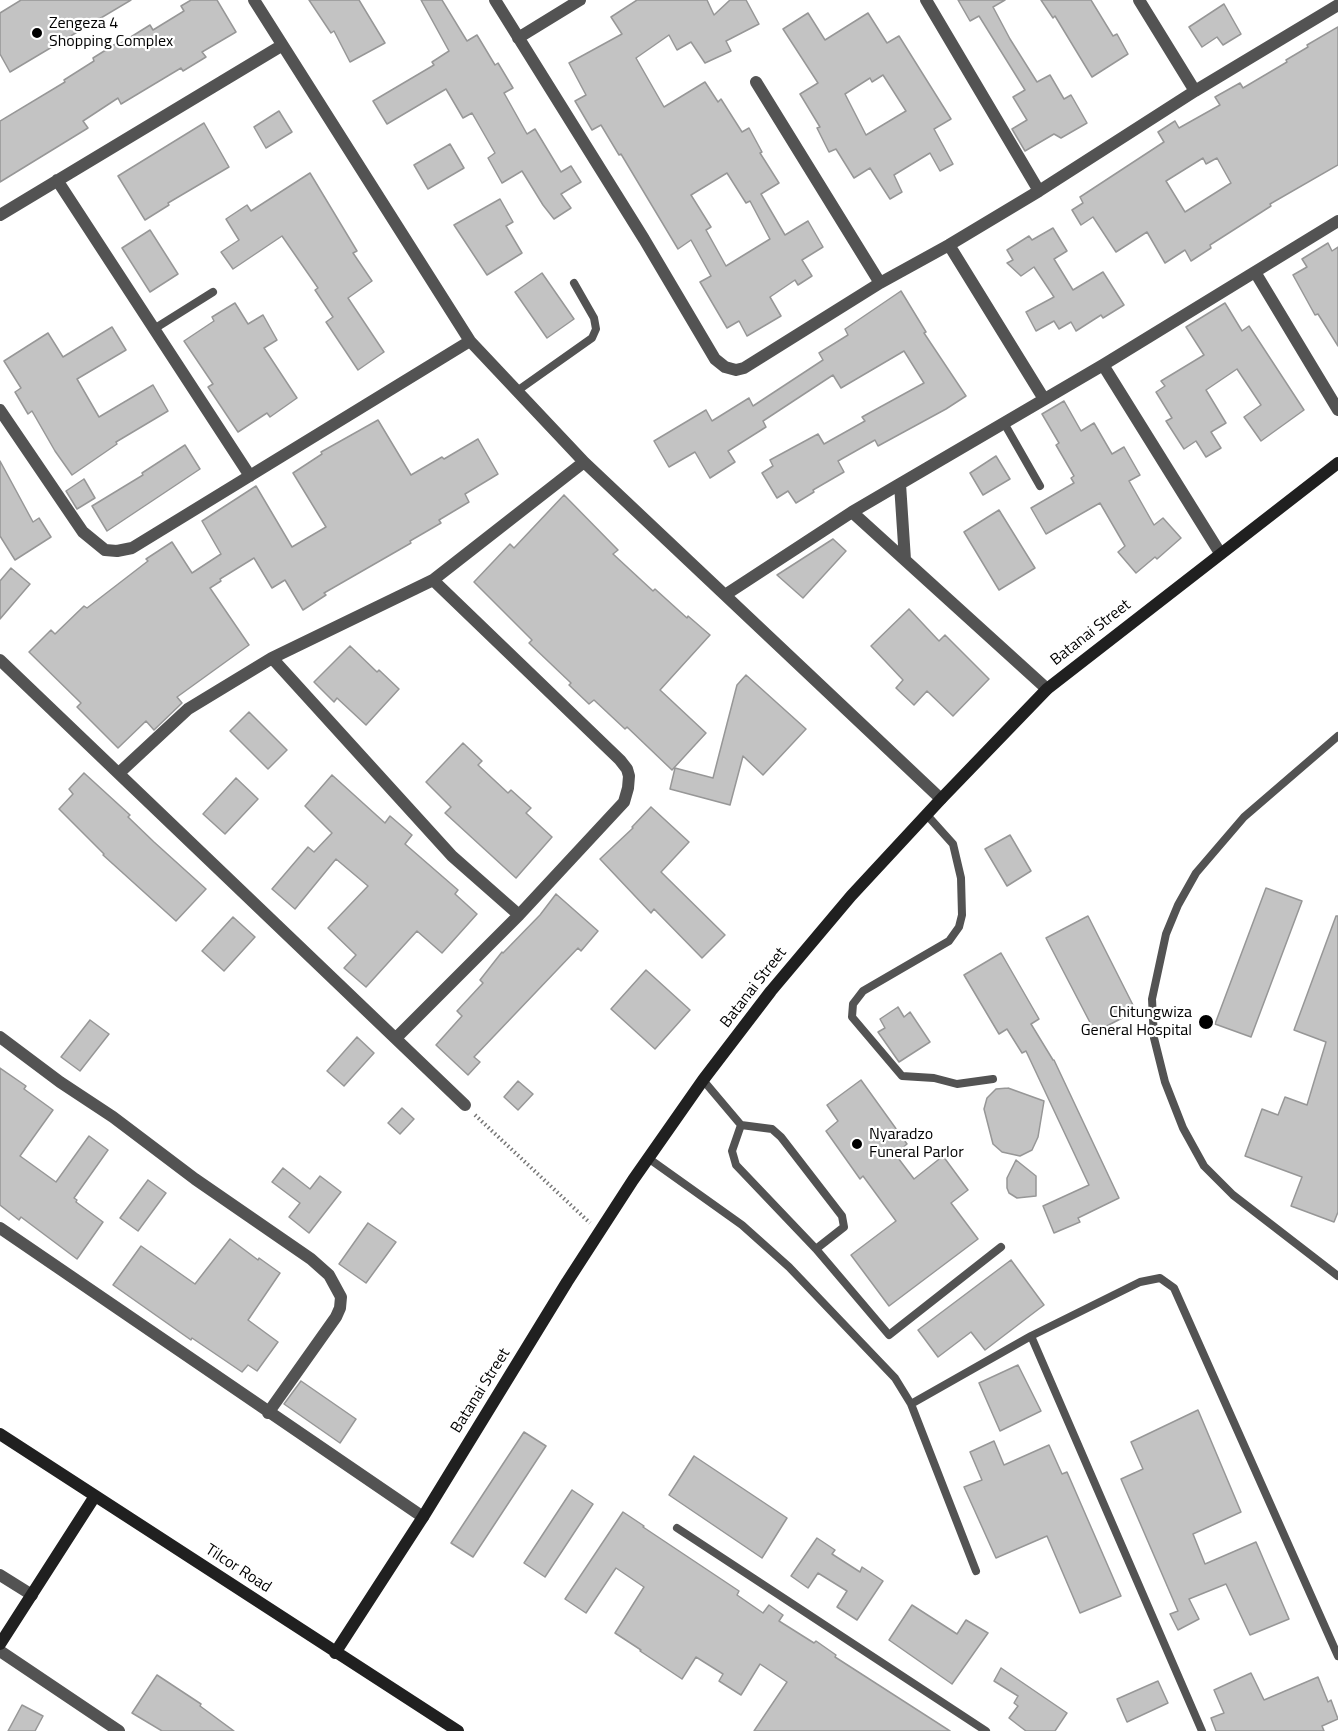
<!DOCTYPE html>
<style>
body{margin:0}
canvas{display:block;background:#fff}
</style>
<canvas width="1338" height="1731"></canvas>
<script>
const g = document.querySelector('canvas').getContext('2d');
g.lineJoin = 'round';
function fill(path, color) { g.fillStyle = color; g.fill(path, 'evenodd'); }
const poly = rows => new Path2D(rows.map(r => 'M' + r).join(''));
function trace(path, color, width, dash) { g.strokeStyle = color; g.lineWidth = width; g.lineCap = dash ? 'butt' : 'round'; g.setLineDash(dash || []); g.stroke(path); }
function label(font, color, halo, rows, align = 'center') {
  g.font = font + ' "Titillium Web",sans-serif'; g.lineWidth = 4.5; g.setLineDash([]); g.textBaseline = 'middle'; g.strokeStyle = halo; g.fillStyle = color; for (const [text, x, y, turn = 0] of rows) {
    g.save(); g.translate(x, y); g.rotate((+turn || 0) * Math.PI / 180); g.textAlign = isNaN(turn) ? turn : align; if (halo) g.strokeText(text, 0, 0); g.fillText(text, 0, 0); g.restore();
  }
}
const building = poly([
 [21,0,131,0,10,72,0,54,0,13,21,0],
 [191,0,217,0,236,32,202,52,206,57,183,71,181,68,121,104,118,98,83,121,88,128,0,182,0,121,65,82,64,80,94,61,93,58,117,43,118,45,150,25,153,30,184,11,181,6,191,0],
 [309,0,359,0,385,43,350,62,334,31,331,33,309,0],
 [421,0,442,0,467,41,477,35,495,65,498,63,513,88,504,93,527,134,535,129,561,172,571,166,581,182,561,194,571,208,554,219,543,205,522,171,502,183,488,158,495,153,472,113,463,118,446,89,387,124,373,101,434,65,432,62,449,51,421,0],
 [637,0,707,0,714,15,730,0,746,0,759,24,726,41,731,51,705,63,691,42,677,50,669,35,636,58,664,107,705,82,718,102,721,99,742,132,749,128,762,152,760,153,779,183,761,194,785,235,808,221,823,247,802,260,812,276,798,285,795,280,770,297,781,316,747,336,739,321,727,328,700,282,711,276,691,240,678,249,621,154,619,155,601,125,592,130,575,101,586,95,569,63,622,34,611,17,637,0],
 [727,173,746,203,750,201,770,239,726,266,706,230,711,227,691,195,727,173],
 [958,0,1005,0,993,7,1010,39,1037,82,1050,75,1064,99,1071,95,1087,123,1061,138,1054,134,1025,151,1012,129,1027,120,1013,97,1025,90,979,16,970,21,958,0],
 [1041,0,1091,0,1113,36,1117,34,1128,54,1092,77,1055,16,1053,18,1041,0],
 [1224,4,1241,34,1223,45,1217,37,1202,47,1189,27,1224,4],
 [808,13,825,40,868,13,887,43,899,36,951,119,934,129,953,164,940,171,930,153,894,175,902,192,890,199,870,168,854,178,836,149,829,152,817,128,820,127,800,94,818,83,783,29,808,13],
 [883,75,906,111,866,135,845,94,870,78,872,82,883,75],
 [1338,27,1338,165,1270,204,1271,206,1210,245,1211,248,1191,261,1185,250,1165,263,1147,232,1116,252,1093,217,1081,225,1072,210,1083,203,1080,197,1164,142,1158,132,1175,121,1179,128,1220,105,1215,97,1240,83,1243,88,1287,62,1286,60,1308,47,1307,45,1338,27],
 [1203,158,1206,164,1217,158,1231,183,1185,212,1166,181,1203,158],
 [279,111,292,132,266,148,254,127,279,111],
 [204,123,229,167,168,203,169,205,145,220,118,176,204,123],
 [450,144,464,168,428,189,414,165,450,144],
 [310,173,357,251,353,253,372,281,348,298,384,352,358,370,326,322,333,317,315,290,318,288,282,236,233,269,221,252,239,240,226,219,247,205,251,211,310,173],
 [500,199,513,222,506,226,522,253,487,275,454,225,500,199],
 [1053,228,1067,251,1054,259,1073,290,1103,272,1124,305,1103,318,1101,315,1076,331,1071,322,1059,329,1054,321,1036,331,1026,312,1054,297,1034,267,1021,276,1007,263,1013,260,1007,250,1029,236,1032,240,1053,228],
 [150,230,178,274,150,292,122,248,150,230],
 [1328,243,1332,251,1338,247,1338,346,1318,314,1315,315,1293,275,1307,267,1302,259,1328,243],
 [542,273,574,319,547,338,515,292,542,273],
 [901,291,926,332,924,333,966,396,946,409,878,446,875,440,838,461,844,472,813,490,814,492,796,503,788,491,777,498,762,473,773,466,770,460,818,434,824,444,865,421,862,417,924,383,904,351,841,388,833,375,763,421,766,427,728,451,735,462,710,478,695,452,669,467,654,441,706,410,712,421,749,398,753,406,823,360,819,353,848,335,845,329,901,291],
 [235,303,248,324,263,315,277,340,264,348,297,398,270,417,267,413,238,432,208,387,213,384,184,341,214,321,212,317,235,303],
 [1225,303,1242,331,1249,326,1304,410,1261,441,1244,417,1261,405,1237,369,1206,390,1226,423,1211,432,1221,448,1206,457,1196,441,1184,449,1166,421,1172,418,1156,392,1165,386,1161,381,1204,355,1186,327,1225,303],
 [112,327,126,350,77,379,99,417,153,385,168,411,116,442,117,444,72,475,55,451,32,411,28,414,15,392,21,388,4,361,48,333,63,357,112,327],
 [1064,401,1081,431,1094,423,1112,454,1124,447,1140,475,1129,481,1154,525,1163,518,1181,538,1157,559,1155,557,1136,573,1118,552,1125,546,1100,503,1046,534,1031,508,1074,483,1071,478,1074,476,1056,445,1059,443,1042,414,1064,401],
 [378,420,411,475,442,457,444,459,478,439,498,474,465,494,469,502,439,520,441,523,410,541,411,543,324,593,326,595,303,610,285,580,272,588,254,558,220,579,221,581,210,588,249,645,177,697,182,703,154,730,146,721,118,748,77,707,81,703,29,652,51,630,55,634,84,606,87,608,148,561,146,559,172,542,192,573,221,554,202,521,256,486,292,547,326,527,293,473,322,454,321,452,378,420],
 [185,445,200,469,107,531,92,506,143,475,142,473,185,445],
 [996,456,1010,479,983,495,970,473,996,456],
 [0,461,33,522,39,518,51,537,15,560,0,536,0,461],
 [84,479,95,498,77,509,66,491,84,479],
 [564,495,618,550,613,554,653,591,655,589,687,618,688,616,710,635,660,690,706,733,672,770,627,727,625,729,594,700,589,704,569,685,571,683,529,643,532,640,474,582,510,544,514,548,564,495],
 [999,510,1035,568,999,590,964,532,999,510],
 [833,539,846,551,803,598,777,575,833,539],
 [11,568,30,584,0,619,0,581,11,568],
 [909,609,939,641,945,635,989,679,953,716,927,691,914,705,896,688,903,680,871,646,909,609],
 [350,646,377,672,379,670,399,689,366,725,337,698,334,702,314,682,350,646],
 [746,675,806,729,763,775,743,756,730,805,670,789,675,768,713,778,737,685,746,675],
 [249,712,287,750,268,769,230,731,249,712],
 [463,743,482,761,478,765,508,793,511,790,531,808,526,813,552,837,516,878,445,813,451,807,426,782,463,743],
 [84,773,130,815,128,817,154,842,206,889,176,921,103,855,104,854,59,809,73,794,69,789,84,773],
 [332,775,385,823,390,816,412,835,405,844,458,890,455,894,477,914,442,953,417,931,366,987,344,968,356,955,328,928,368,886,336,859,295,909,272,889,308,847,314,852,332,833,305,806,332,775],
 [236,778,258,799,225,834,203,814,236,778],
 [651,807,689,842,661,872,725,935,702,958,654,909,651,913,600,859,633,828,632,827,651,807],
 [1010,835,1031,871,1007,886,985,849,1010,835],
 [1266,888,1302,901,1251,1037,1215,1024,1266,888],
 [556,894,598,931,581,951,578,948,474,1057,480,1062,468,1075,436,1045,462,1016,457,1011,483,983,480,980,502,952,503,953,540,915,556,894],
 [1088,916,1136,1011,1095,1032,1046,938,1088,916],
 [1336,916,1338,916,1338,1212,1334,1222,1291,1206,1302,1177,1245,1156,1262,1109,1278,1115,1285,1097,1307,1105,1326,1042,1294,1030,1336,916],
 [233,917,255,937,224,971,202,951,233,917],
 [1001,953,1039,1019,1031,1024,1053,1060,1054,1060,1119,1198,1078,1218,1080,1222,1054,1233,1043,1206,1089,1185,1026,1051,1022,1053,1007,1029,999,1034,964,975,1001,953],
 [646,970,690,1010,655,1049,611,1009,646,970],
 [898,1007,904,1017,910,1012,930,1042,899,1062,878,1032,885,1028,880,1019,898,1007],
 [90,1020,109,1034,80,1071,61,1057,90,1020],
 [357,1037,374,1053,344,1086,327,1071,357,1037],
 [0,1068,26,1086,24,1089,53,1110,20,1156,56,1182,89,1136,108,1150,74,1198,77,1200,76,1202,103,1222,77,1259,21,1217,19,1220,0,1205,0,1068],
 [861,1080,907,1144,895,1154,914,1179,943,1156,968,1190,951,1203,978,1239,889,1306,851,1255,896,1221,863,1176,860,1179,826,1131,838,1121,827,1105,861,1080],
 [518,1081,533,1094,518,1110,504,1097,518,1081],
 [1008,1088,1044,1101,1038,1137,1032,1150,1020,1156,1002,1152,993,1144,984,1109,987,1098,996,1089,1008,1088],
 [402,1108,414,1119,400,1134,388,1123,402,1108],
 [1016,1160,1036,1176,1036,1196,1017,1198,1009,1193,1007,1188,1007,1178,1016,1160],
 [283,1168,310,1189,320,1176,341,1192,309,1233,289,1217,300,1203,272,1182,283,1168],
 [148,1180,166,1193,138,1231,120,1218,148,1180],
 [368,1223,396,1242,366,1283,339,1264,368,1223],
 [230,1239,258,1260,259,1258,280,1273,248,1320,278,1342,257,1371,248,1365,242,1372,192,1338,191,1340,113,1285,141,1246,195,1284,230,1239],
 [1011,1260,1044,1305,985,1350,971,1332,938,1357,918,1330,1011,1260],
 [1018,1365,1041,1411,1000,1431,979,1383,1018,1365],
 [301,1381,356,1419,340,1443,284,1404,301,1381],
 [1198,1410,1241,1512,1193,1534,1205,1564,1256,1542,1289,1619,1250,1635,1226,1584,1189,1599,1199,1619,1178,1630,1170,1614,1178,1611,1121,1479,1143,1469,1131,1442,1198,1410],
 [524,1432,546,1446,473,1557,451,1543,524,1432],
 [994,1441,1004,1465,1049,1445,1062,1474,1067,1472,1121,1596,1080,1613,1047,1536,996,1558,964,1487,982,1480,970,1452,994,1441],
 [694,1456,787,1518,762,1558,669,1495,694,1456],
 [572,1490,593,1504,545,1577,524,1563,572,1490],
 [623,1512,644,1526,643,1527,739,1591,737,1595,763,1613,769,1605,783,1615,779,1621,814,1643,816,1641,836,1655,835,1657,950,1731,754,1731,787,1682,760,1664,741,1695,719,1681,723,1674,696,1657,682,1679,640,1651,641,1650,615,1633,644,1587,616,1568,586,1613,565,1599,623,1512],
 [817,1538,835,1550,832,1554,860,1572,862,1567,883,1581,857,1620,837,1607,847,1591,818,1573,808,1588,791,1576,817,1538],
 [912,1605,957,1634,966,1620,988,1633,952,1684,889,1640,912,1605],
 [1001,1668,1067,1713,1055,1731,1026,1731,1009,1718,1018,1706,1014,1703,1018,1696,994,1681,1001,1668],
 [1251,1673,1264,1700,1318,1677,1328,1702,1331,1700,1338,1719,1322,1726,1324,1731,1216,1731,1211,1718,1224,1713,1214,1690,1251,1673],
 [157,1675,201,1704,200,1706,234,1731,162,1731,132,1713,157,1675],
 [1158,1681,1168,1703,1127,1722,1117,1699,1158,1681],
 [22,1705,43,1716,35,1731,8,1731,22,1705]
]);
const path = poly([
 [475,1115,590,1223]
]);
const lane = poly([
 [154,329,213,292],
 [517,391,592,338,596,329,594,318,574,283],
 [1004,423,1040,486],
 [1338,736,1244,817,1196,873,1178,905,1166,934,1152,999,1154,1038,1165,1082,1183,1128,1204,1166,1233,1195,1338,1276],
 [926,814,953,844,961,878,962,915,959,927,949,941,863,991,853,1004,852,1017,902,1076,934,1078,957,1084,993,1079],
 [703,1080,741,1125,732,1151,736,1165,816,1249,889,1335,1001,1247],
 [741,1125,772,1129,781,1137,842,1216,844,1227,816,1249],
 [648,1158,742,1225,789,1267,895,1378,911,1404],
 [1031,1336,1202,1731],
 [677,1528,986,1731],
 [976,1571,911,1404,1031,1336,1140,1282,1160,1278,1174,1288,1338,1656]
]);
const street = poly([
 [254,0,470,341,584,462,941,799],
 [495,0,644,239,715,359,725,367,736,370,744,368,880,283,949,245,1039,191,1195,91,1338,5],
 [926,0,1039,191],
 [1139,0,1195,91],
 [518,38,580,0],
 [756,82,880,283],
 [57,180,250,476],
 [0,215,281,46],
 [949,245,1044,399],
 [1255,272,1338,410],
 [1103,365,1220,553],
 [0,410,83,532,105,550,117,551,132,548,470,341],
 [900,484,905,560],
 [852,512,1047,689],
 [725,595,852,512,1103,365,1338,221],
 [272,658,452,856,519,915],
 [0,660,465,1105],
 [119,773,188,709,272,658,433,580,584,462],
 [0,1037,60,1082,113,1117,195,1179,311,1259,329,1275,341,1297,340,1308,336,1317,268,1413],
 [396,1038,519,915,624,802,628,788,629,776,627,769,620,760,433,580],
 [0,1228,423,1517],
 [0,1575,32,1595],
 [0,1651,119,1731]
]);
const secondary = poly([
 [0,1434,458,1731],
 [0,1644,95,1496],
 [335,1653,423,1517,567,1282,633,1180,703,1080,771,991,851,896,941,799,1047,689,1338,463]
]);
const markers = [
 [37,33,6,"#000"],
 [1206,1022,8,"#000"],
 [857,1144,6,"#000"]
];
const poiNames = [
 ["Zengeza 4",49,24],
 ["Shopping Complex",49,42],
 ["Chitungwiza",1192,1013,"right"],
 ["General Hospital",1192,1031,"right"],
 ["Nyaradzo",869,1135],
 ["Funeral Parlor",869,1153]
];
const streetNames = [
 ["Batanai Street",1091,633,-38],
 ["Batanai Street",754,988,-52],
 ["Batanai Street",481,1391,-58],
 ["Tilcor Road",238,1569,33]
];
fill(building, '#c3c3c3');
trace(building, '#979797', 1.5);
trace(path, '#757575', 4, [1.5, 3]);
trace(lane, '#535353', 8);
trace(street, '#535353', 12);
trace(secondary, '#202020', 12);
for (const [x, y, r, color] of markers) { const dot = new Path2D(); dot.arc(x, y, r, 0, 2 * Math.PI); g.fillStyle = color; g.fill(dot); trace(dot, '#fff', 2); }
label('16px', '#000', '#fff', poiNames, 'left');
label('16px', '#000', '#fff', streetNames);
</script>
